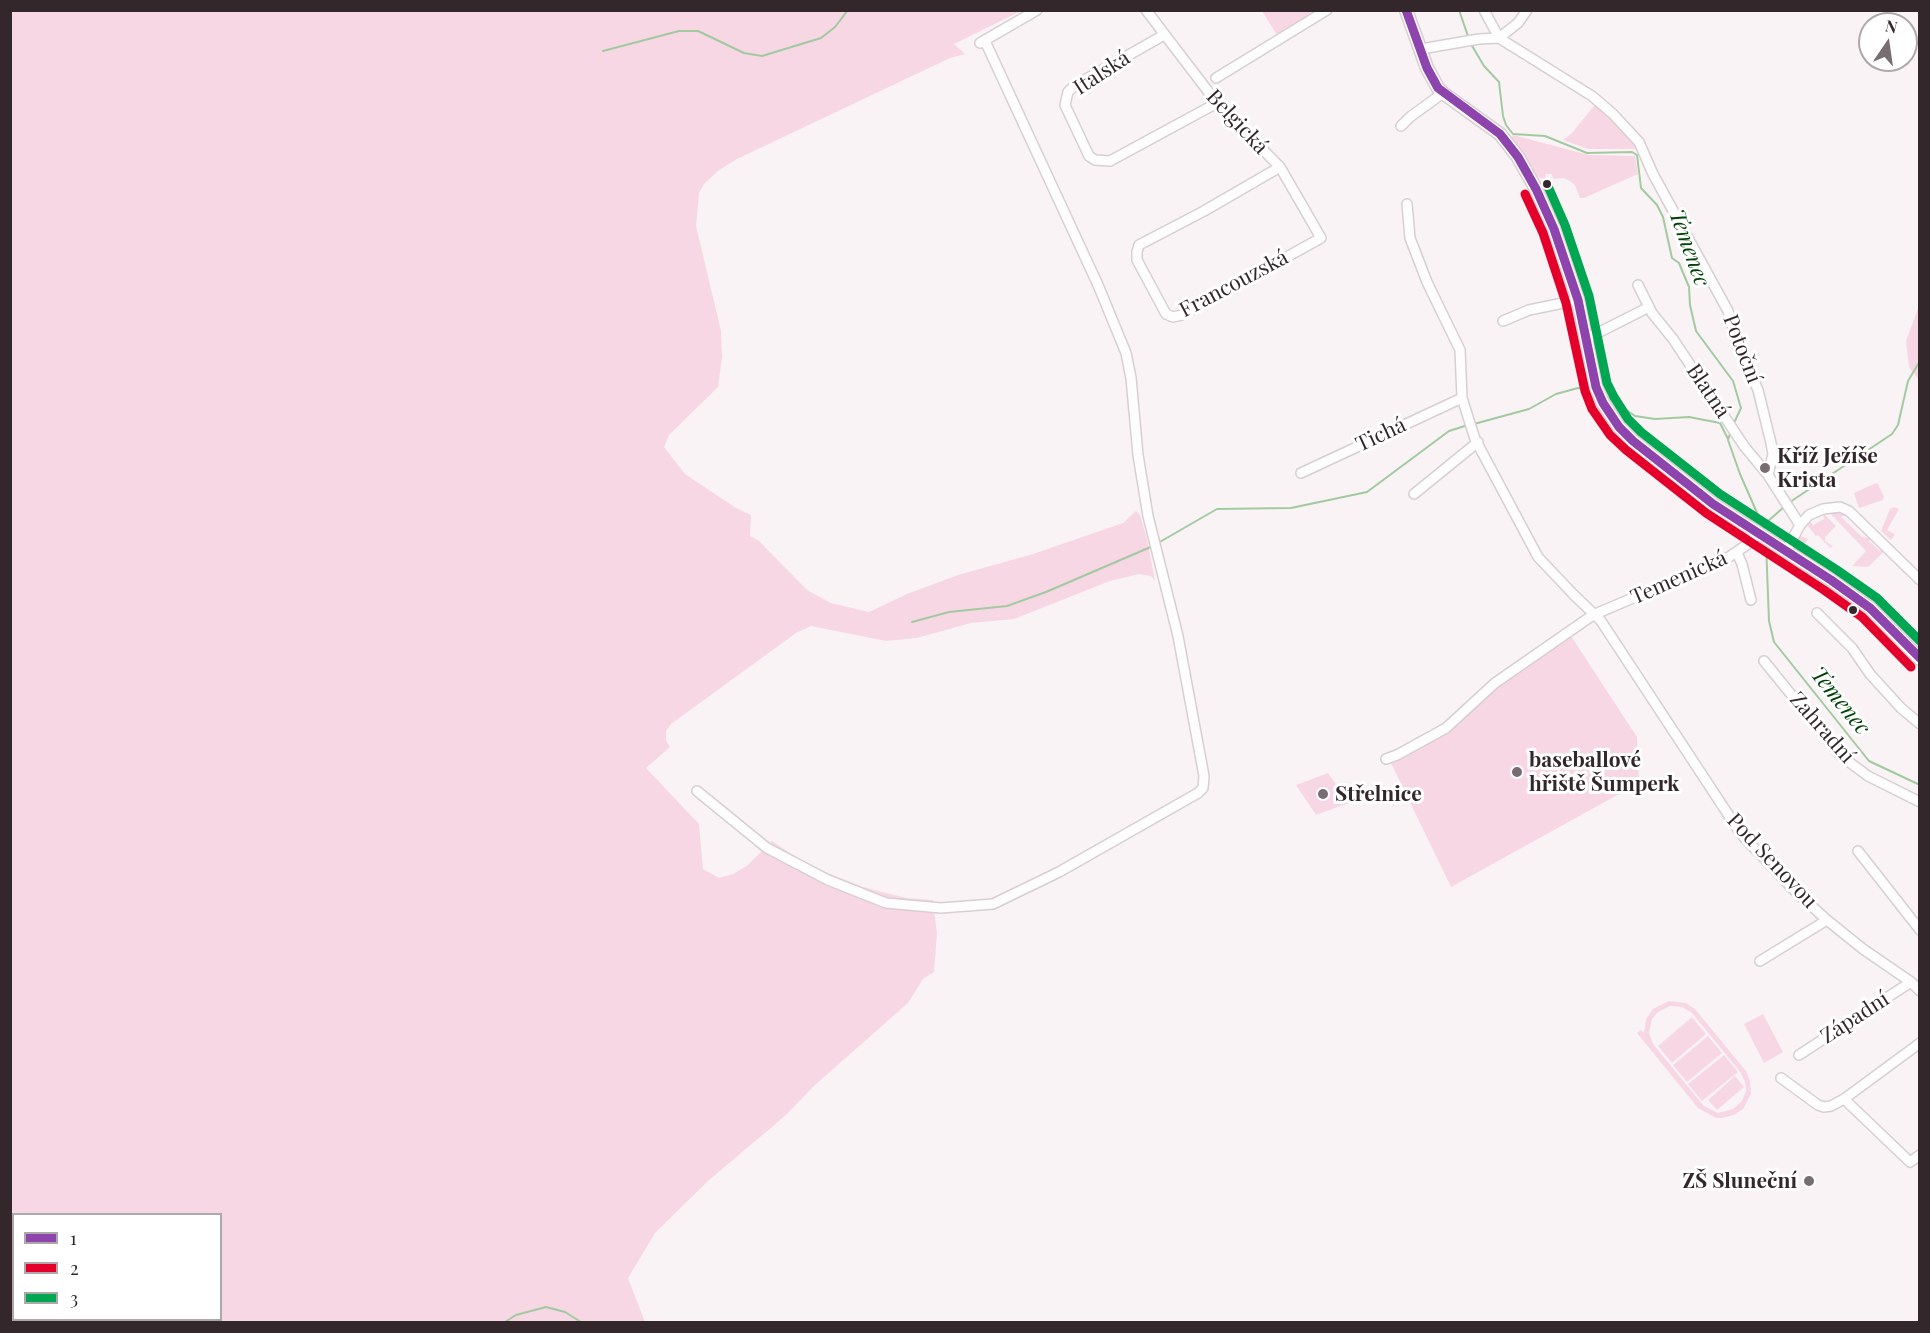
<!DOCTYPE html>
<meta charset="utf-8">
<style>
body{margin:0}
#map{position:relative;width:1930px;height:1333px;overflow:hidden;background:#f9f3f5;font-family:"Playfair Display",serif}
canvas{display:block}
.frame{position:absolute;inset:0;border:12px solid #33272c;pointer-events:none}
.legend{position:absolute;left:12px;top:1213px;width:210px;height:108px;box-sizing:border-box;background:#fff;border:2px solid #ada9ab;margin:0;padding:8px 10px;list-style:none;font-size:18px;color:#33272c}
.legend li{display:flex;align-items:center;gap:12px;height:30px}
.legend b{width:30px;border:2px solid #ada9ab}
.north{position:absolute;left:1858px;top:12px;width:60px;height:60px;box-sizing:border-box;background:#fff;border:2px solid #ada9ab;border-radius:50%;rotate:13deg;font-size:16px;font-weight:700;line-height:24px;text-align:center;color:#33272c}
.north::after{content:'';display:block;margin:auto;width:21px;height:27px;background:#786e72;clip-path:polygon(50% 0,100% 100%,50% 72%,0 100%)}
</style>
<div id="map">
<canvas width="1930" height="1333"></canvas>
<div class="frame"></div>
<ul class="legend">
<li><b style="height:8px;background:#8e44ad"></b>1</li>
<li><b style="height:8px;background:#e4002b"></b>2</li>
<li><b style="height:8px;background:#00a651"></b>3</li>
</ul>
<div class="north">N</div>
</div>
<script>
const g = document.querySelector('canvas').getContext('2d');
g.lineJoin = 'round';
function fill(path, color) { g.fillStyle = color; g.fill(path, 'evenodd'); }
const poly = rows => new Path2D(rows.map(r => 'M' + r).join(''));
function trace(path, color, width, dash) { g.strokeStyle = color; g.lineWidth = width; g.lineCap = dash ? 'butt' : 'round'; g.setLineDash(dash || []); g.stroke(path); }
function label(font, color, halo, rows, align = 'center') {
  g.font = font + ' "Playfair Display",serif'; g.lineWidth = 6; g.setLineDash([]); g.textBaseline = 'middle'; g.strokeStyle = halo; g.fillStyle = color; for (const [text, x, y, turn = 0] of rows) {
    g.save(); g.translate(x, y); g.rotate((+turn || 0) * Math.PI / 180); g.textAlign = isNaN(turn) ? turn : align; if (halo) g.strokeText(text, 0, 0); g.fillText(text, 0, 0); g.restore();
  }
}
const green = poly([
 [1319,10,1277,35,1262,11],
 [10,11,1021,11,954,44,965,54,950,58,737,159,718,171,704,184,699,193,696,226,721,331,722,357,718,387,669,435,664,447,685,474,736,508,751,515,750,536,759,541,807,590,831,603,869,612,907,594,958,575,1033,554,1123,523,1136,511,1140,515,1147,539,1155,581,1151,576,1139,574,1110,581,1014,619,971,623,917,638,886,641,811,626,796,633,671,724,666,731,666,740,670,747,646,768,699,824,703,869,719,878,733,874,748,865,772,841,808,865,863,887,906,898,933,900,937,933,934,972,923,979,908,1003,815,1085,786,1115,708,1181,655,1233,628,1278,645,1322,11,1322],
 [14,1214,220,1214,220,1320,14,1320],
 [1597,102,1638,145,1634,149,1588,149,1563,140,1572,133],
 [1513,135,1589,155,1635,156,1638,174,1584,198,1580,198,1575,185,1570,181,1563,178,1554,179,1551,174,1546,174,1545,178,1539,178,1512,137],
 [1919,306,1920,380,1919,380,1909,367,1906,341],
 [1876,483,1878,484,1884,497,1883,500,1859,508,1854,493],
 [1894,507,1899,509,1887,530,1895,534,1891,540,1881,531,1890,509],
 [1828,511,1841,511,1847,515,1841,517,1862,537,1871,538,1869,541,1880,551,1882,549,1885,551,1868,567,1852,566,1866,551],
 [1823,513,1836,526,1825,537,1825,541,1833,546,1830,548,1818,535,1816,536,1808,526,1809,521,1813,525,1824,519],
 [1801,536,1808,539,1805,544,1826,567,1831,564,1836,569,1833,572,1832,572,1796,549,1797,539],
 [1571,636,1637,737,1639,783,1451,887,1390,761],
 [1328,773,1349,803,1316,815,1296,785],
 [1669,1001,1686,1003,1695,1009,1746,1071,1750,1081,1751,1094,1743,1109,1734,1115,1722,1118,1716,1118,1698,1108,1637,1033,1641,1030,1644,1033,1646,1019,1653,1009],
 [1670,1006,1682,1007,1692,1013,1741,1073,1745,1082,1746,1091,1742,1101,1733,1109,1718,1113,1704,1106,1653,1044,1649,1033,1652,1019,1658,1012],
 [1763,1014,1783,1052,1764,1063,1744,1024],
 [1692,1017,1706,1034,1672,1063,1658,1046],
 [1708,1036,1722,1053,1687,1082,1673,1065],
 [1724,1055,1738,1072,1702,1101,1688,1084],
 [1735,1076,1744,1087,1717,1110,1708,1100]
]);
const stream = poly([
 [1459,10,1469,39],
 [1471,44,1484,66,1499,82,1503,116,1506,125,1513,134,1545,136,1587,153,1632,152,1637,155,1641,188,1657,205,1663,217,1672,258,1679,263,1689,287,1690,305,1696,331,1733,381,1741,408,1733,425],
 [603,51,679,31,698,31,744,53,762,56,821,38,835,27,848,10],
 [1606,396,1635,416,1655,419,1689,417,1720,423,1728,439],
 [1474,424,1529,409,1556,394,1578,388,1593,389],
 [1731,431,1728,440,1740,474,1765,531],
 [1790,502,1892,434,1898,425,1908,381,1920,361],
 [1766,527,1767,522,1784,507],
 [1158,543,1217,509,1291,508,1367,492,1449,431,1468,425],
 [1766,543,1769,621,1774,642,1869,761,1920,785],
 [912,622,949,612,1007,606,1046,592,1153,546],
 [505,1322,516,1315,546,1307,565,1312,581,1322]
]);
const minor = poly([
 [1146,10,1217,103,1280,167,1321,238,1182,315,1173,317,1166,314,1137,260,1137,252,1139,245,1204,211,1280,167],
 [1484,10,1499,38,1592,96,1613,114,1639,142,1653,174,1728,311,1737,343,1758,390,1771,443,1773,454,1768,475,1800,525],
 [1164,35,1074,86,1068,92,1065,105,1089,156,1095,160,1110,161,1217,103],
 [980,43,1037,10],
 [1421,49,1479,39,1499,38,1518,23,1527,10],
 [1216,78,1327,10],
 [1401,126,1410,117,1443,93],
 [1407,204,1410,238,1427,282,1460,350,1462,398,1475,439,1538,557,1573,594,1601,621,1741,834,1796,892,1827,920,1863,949,1911,982,1920,991],
 [1638,285,1652,313,1673,339,1744,446,1768,475],
 [1503,321,1529,310,1578,300],
 [1586,339,1649,307],
 [1301,473,1462,398],
 [1414,494,1478,442],
 [1786,551,1800,525,1809,515,1823,509,1840,507,1849,511,1920,580],
 [1737,553,1742,564,1751,600],
 [1817,613,1852,648,1870,674,1901,708,1920,724],
 [1764,661,1841,756,1868,776,1920,802],
 [1386,759,1397,755,1446,728,1495,683,1593,615,1729,557,1748,544,1759,533],
 [697,791,767,848,828,880,886,903,941,908,993,904,1059,872,1198,793,1203,788,1204,776,1178,636,1148,516,1138,455,1131,378,1126,353,1098,285,985,41],
 [1858,851,1920,930],
 [1760,961,1827,920],
 [1799,1055,1911,982],
 [1781,1078,1818,1105,1824,1107,1831,1106,1844,1099,1920,1043],
 [1844,1099,1910,1162,1920,1155]
]);
const tertiary = poly([
 [1406,10,1427,68,1438,88,1443,93,1500,134,1518,157,1536,189,1554,229,1578,300,1596,387,1603,403,1619,427,1633,441,1713,504,1831,580,1870,608,1920,659]
]);
const bus1 = poly([
 [1406,10,1427,68,1438,88,1500,134,1518,157,1536,189,1554,229,1578,300,1596,387,1603,403,1619,427,1633,441,1713,504,1831,580,1870,608,1920,658]
]);
const bus2 = poly([
 [1525,194,1543,233,1566,303,1585,391,1592,409,1610,435,1626,450,1706,513,1824,590,1862,617,1911,667]
]);
const bus3 = poly([
 [1547,184,1565,225,1589,296,1607,383,1614,397,1628,419,1641,432,1720,494,1837,570,1877,598,1920,641]
]);
const markers = [
 [1547,184,5,"#33272c"],
 [1765,468,6,"#786e72"],
 [1853,610,5,"#33272c"],
 [1517,772,6,"#786e72"],
 [1323,794,6,"#786e72"],
 [1809,1181,6,"#786e72"]
];
const streetNames = [
 ["Italská",1102,73,-33],
 ["Belgická",1237,122,47],
 ["Francouzská",1234,284,-28],
 ["Potoční",1742,349,69],
 ["Blatná",1708,391,56],
 ["Tichá",1381,435,-25],
 ["Temenická",1679,578,-24],
 ["Zahradní",1822,728,49],
 ["Pod Senovou",1772,861,47],
 ["Západní",1855,1018,-33]
];
const poiNames = [
 ["Kříž Ježíše",1777,456],
 ["Krista",1777,480],
 ["baseballové",1529,760],
 ["hřiště Šumperk",1529,784],
 ["Střelnice",1335,794],
 ["ZŠ Sluneční",1797,1181,"right"]
];
const waterNames = [
 ["Temenec",1689,248,70],
 ["Temenec",1840,701,51]
];
fill(green, '#f8d7e4');
trace(stream, '#a2caa0', 2);
trace(minor, '#d7cfd2', 12);
trace(tertiary, '#d7cfd2', 15);
trace(minor, '#fefdfe', 9);
trace(tertiary, '#fefdfe', 12);
trace(bus1, '#8e44ad', 9);
trace(bus2, '#e4002b', 9);
trace(bus3, '#00a651', 9);
for (const [x, y, r, color] of markers) { const dot = new Path2D(); dot.arc(x, y, r, 0, 2 * Math.PI); g.fillStyle = color; g.fill(dot); trace(dot, '#fff', 2); }
label('21px', '#33272c', '#fff', streetNames);
label('bold 21px', '#33272c', '#fff', poiNames, 'left');
label('italic 22px', '#004307', '#fff', waterNames);
</script>
